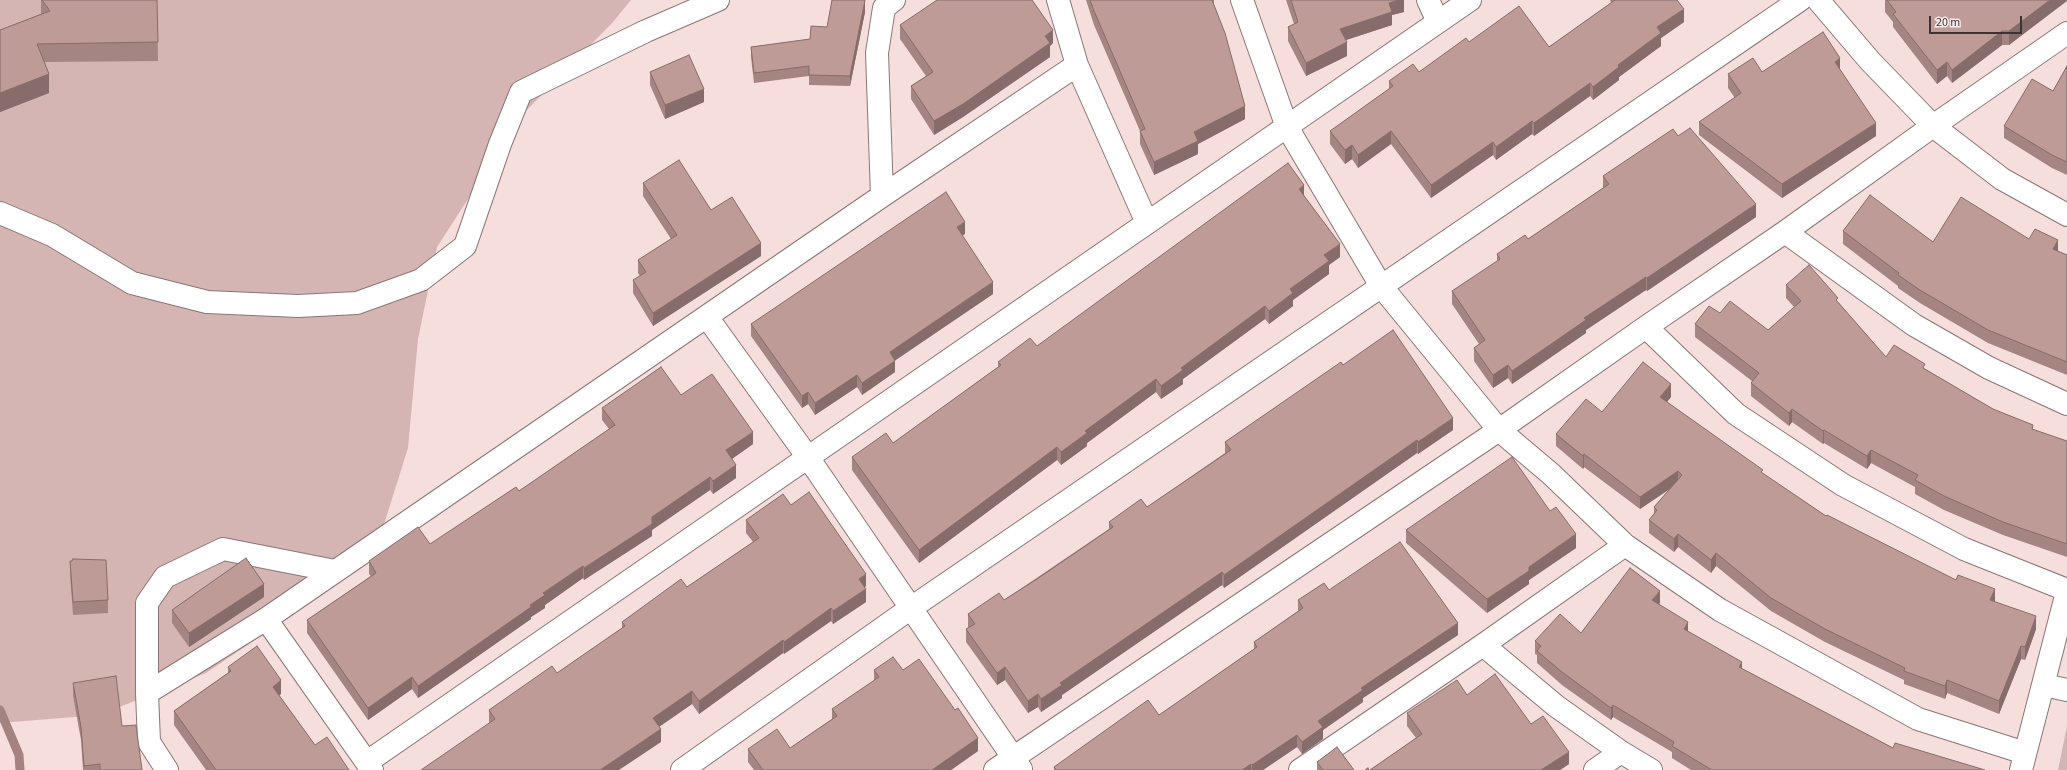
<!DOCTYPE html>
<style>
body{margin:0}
#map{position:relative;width:2067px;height:770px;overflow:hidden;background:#f6dedc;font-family:"Source Sans 3",sans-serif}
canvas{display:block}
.scale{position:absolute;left:1929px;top:16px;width:93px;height:18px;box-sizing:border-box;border:2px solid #3c3332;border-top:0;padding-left:5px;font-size:12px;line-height:14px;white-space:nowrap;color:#3c3332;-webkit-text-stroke:3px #fcedec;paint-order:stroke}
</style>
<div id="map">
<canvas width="2067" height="770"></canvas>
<div class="scale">20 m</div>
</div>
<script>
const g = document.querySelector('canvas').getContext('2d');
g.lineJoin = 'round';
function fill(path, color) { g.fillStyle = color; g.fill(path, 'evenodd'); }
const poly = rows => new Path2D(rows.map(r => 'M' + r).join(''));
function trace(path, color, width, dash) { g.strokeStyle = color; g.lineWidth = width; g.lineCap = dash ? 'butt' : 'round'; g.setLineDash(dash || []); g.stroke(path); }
const green = poly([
 [0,0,631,0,613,22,523,114,437,247,418,339,408,448,375,553,299,610,206,673,99,715,0,723],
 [2067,726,2067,770,2058,770]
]);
const stream = poly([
 [0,710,19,755,20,770]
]);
const minor = poly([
 [1058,0,1077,65,1147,223],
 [1242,0,1287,127,1381,286,1499,430,1551,474,1625,545,1720,610,1918,719,2025,753],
 [1428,0,1438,22],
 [1818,0,1870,61,1933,126,2002,179,2067,215],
 [882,196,877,53,884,8,894,0],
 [0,213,52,235,132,283,207,302,298,306,357,303,421,280,465,246,500,144,521,92,646,31,718,0],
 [1785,232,1914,325,1989,368,2067,404],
 [707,317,807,456,1021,769],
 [1646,327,1736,414,1843,485,1964,549,2067,590],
 [266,619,372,770],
 [1483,645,1556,706,1621,752,1651,770],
 [2044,685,2067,690],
 [147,693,266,619,882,196,1077,65],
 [367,762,1470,0],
 [167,770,149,742,147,693,147,603,165,577,223,549,335,571],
 [682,770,911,608,1800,0],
 [995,770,1499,430,1646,327,1785,232,1933,126,2067,33],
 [1300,770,1483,645,1625,545],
 [1595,770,1621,752],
 [2021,770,2067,592]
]);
const wall = poly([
 [41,0,157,0,158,61,45,62,49,93,0,112,0,30,41,14],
 [1086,0,1214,0,1214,4,1245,119,1198,144,1198,154,1154,175,1140,144,1140,131,1094,25],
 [1286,0,1404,0,1404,12,1392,15,1392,25,1346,40,1347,56,1306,76,1288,41,1288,27,1294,24],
 [1610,0,1677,0,1684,22,1661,38,1661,46,1619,77,1619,80,1593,100,1590,96,1534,136,1532,134,1496,160,1493,155,1431,198,1391,144,1358,168,1352,159,1345,164,1330,144,1330,131,1389,89,1389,81,1419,72,1469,42,1549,47,1611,3],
 [1885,0,2067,0,2009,45,2002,45,1952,83,1947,76,1937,84,1893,27,1893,22,1885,12],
 [865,12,850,86,809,85,809,76,754,83,751,57,751,47,810,39,827,27],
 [900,25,1053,43,1050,46,1050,57,963,117,934,135,911,99,911,86,926,76,900,39],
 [2067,66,2067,175,2052,168,2004,138,2004,126,2053,91],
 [1840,70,1876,136,1782,198,1699,135,1699,122,1735,98,1728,88,1728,74,1762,72],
 [650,72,704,102,665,119,650,85],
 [1678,136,1756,217,1647,291,1646,290,1586,330,1586,333,1512,384,1508,378,1493,388,1474,361,1474,348,1479,344,1452,304,1452,291,1497,262,1497,254,1528,239,1603,188,1603,176],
 [643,183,711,210,761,256,653,326,633,293,633,280,640,276,638,273,638,260,671,239,643,196],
 [1304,196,1340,257,1329,265,1329,274,1293,300,1293,306,1269,324,1265,319,1183,379,1183,384,1161,399,1156,392,1087,443,1087,446,1061,465,1057,460,919,563,852,470,852,457,893,443,998,367,998,362,1037,346],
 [1843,231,1933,242,2029,239,2067,255,2067,375,1988,343,1920,303,1898,288,1898,286,1843,244],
 [965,234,962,236,993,294,895,360,895,372,862,395,857,387,815,415,808,404,802,408,751,336,751,324],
 [1786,285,1838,302,1886,357,1925,369,1993,409,2033,430,2067,441,2067,557,2003,535,1944,510,1915,494,1915,487,1871,463,1867,469,1824,443,1823,444,1792,422,1789,426,1751,396,1751,383,1752,381,1695,337,1695,324,1720,313,1768,330,1794,307,1786,298],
 [1343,365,1453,430,1418,454,1417,453,1224,588,1222,585,1062,695,1062,698,1041,712,1038,707,1028,713,1005,680,997,685,966,642,966,629,969,628,968,627,968,614,1004,600,1109,529,1109,522,1147,507,1225,453,1225,442],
 [681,395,753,444,732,459,736,478,713,494,710,490,652,530,652,536,584,580,583,578,545,605,545,608,531,617,531,619,418,698,412,689,368,720,307,633,307,620,371,576,369,574,369,561,430,544,519,491,609,429,602,420,602,408],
 [1671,397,1667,402,1763,474,1826,516,1994,602,2036,629,2025,660,2021,659,1999,714,1947,693,1945,699,1904,684,1904,680,1825,642,1771,611,1716,566,1711,573,1678,547,1674,552,1649,533,1649,520,1654,514,1654,507,1670,489,1640,509,1584,467,1583,469,1556,446,1556,434,1602,412],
 [791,505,866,586,865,587,866,602,833,624,831,621,784,654,783,653,699,714,692,704,659,727,661,742,489,723,489,710,557,673,622,628,622,622,687,587,753,542,746,533,746,520],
 [1406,530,1576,548,1529,580,1529,584,1487,613,1406,543],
 [70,561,108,600,108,613,73,615,70,574],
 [1329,590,1458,635,1363,698,1363,702,1323,730,1323,739,1302,754,1297,747,1263,770,1054,770,1054,767,1159,715,1254,649,1254,642,1298,611,1298,600],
 [264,597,189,647,172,623,172,610],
 [1660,603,1659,604,1688,632,1742,669,1893,748,1985,770,1691,770,1672,758,1672,752,1613,717,1611,720,1562,685,1537,663,1537,655,1535,654,1535,641,1581,633],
 [228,667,281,694,279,695,315,745,349,770,206,770,174,725,174,711,228,673],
 [874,670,903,670,978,751,951,770,754,770,748,762,748,749,790,748,832,719,832,709,874,681],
 [73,683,122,726,142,770,83,770,81,740,73,696],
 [1467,695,1531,724,1569,764,1560,770,1370,770,1416,738,1407,726,1407,713],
 [1317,762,1354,770,1317,770]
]);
const shadedWall = poly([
 [865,0,865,12,850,86,850,76],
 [1399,0,1404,0,1404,12,1392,15,1392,25,1340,42,1340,29,1389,3],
 [2050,0,2067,0,2067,1,2009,45,2009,31],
 [1684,9,1684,22,1661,38,1661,46,1619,77,1619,80,1593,100,1593,87,1618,65,1657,27],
 [1053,30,1053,43,1050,46,1050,57,963,117,934,135,934,121],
 [2002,31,2002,45,1952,83,1952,70],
 [1347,42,1347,56,1306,76,1306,63],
 [1840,58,1840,71,1835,62],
 [1947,62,1947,76,1937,84,1937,70],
 [49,74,49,93,0,112,0,93],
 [1590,83,1590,96,1534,136,1534,123],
 [704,89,704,102,665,119,665,105],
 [1245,106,1245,119,1198,144,1198,154,1154,175,1154,162,1194,132],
 [1532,121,1532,134,1496,160,1496,147],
 [1876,123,1876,136,1782,198,1782,184],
 [1391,131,1391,144,1358,168,1358,155],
 [1493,142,1493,155,1431,198,1431,185],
 [1352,145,1352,159,1345,164,1345,150],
 [1304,185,1304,198,1299,189],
 [1756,204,1756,217,1647,291,1647,278],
 [965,222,965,234,957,239,957,227],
 [2058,240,2058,254,2053,249],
 [761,243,761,256,653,326,653,313],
 [1340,244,1340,257,1329,265,1329,274,1293,300,1293,306,1269,324,1269,311,1324,255],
 [1646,277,1646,290,1586,330,1586,333,1512,384,1512,371,1584,318],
 [993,282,993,294,890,364,890,352],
 [1265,306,1265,319,1183,379,1183,384,1161,399,1161,386,1181,368],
 [895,361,895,372,862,395,862,383],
 [1508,365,1508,378,1493,388,1493,375],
 [857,375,857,387,815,415,815,403],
 [1156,379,1156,392,1087,443,1087,446,1061,465,1061,452,1085,431],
 [1671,384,1671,397,1660,410,1660,397],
 [808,392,808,404,802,408,802,396],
 [1792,409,1792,422,1789,426,1789,413],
 [1453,418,1453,430,1418,454,1418,442],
 [1824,430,1824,443,1823,444,1823,431],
 [753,432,753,444,726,463,726,450],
 [1417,440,1417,453,1224,588,1224,575],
 [1057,447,1057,460,919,563,919,550],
 [1871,450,1871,463,1867,469,1867,456],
 [1584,454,1584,467,1583,469,1583,456],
 [736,465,736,478,713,494,713,481],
 [1678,471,1678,483,1640,509,1640,497],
 [710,477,710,490,652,530,652,536,584,580,584,568,652,517],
 [1576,534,1576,548,1529,580,1529,584,1487,613,1487,599,1529,567],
 [1678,534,1678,547,1674,552,1674,539],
 [1716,553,1716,566,1711,573,1711,560],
 [583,566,583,578,545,605,545,608,531,617,531,619,418,698,418,686,530,605,543,593],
 [1222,572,1222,585,1062,695,1062,698,1041,712,1041,699,1060,683],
 [866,574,866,586,859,592,859,579],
 [264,584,264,597,189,647,189,633],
 [866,589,866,602,833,624,833,611],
 [1995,589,1995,602,1990,600],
 [1660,591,1660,603,1652,613,1652,600],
 [831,608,831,621,784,654,784,642],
 [2036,616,2036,629,2025,660,2025,647],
 [1688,622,1688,635,1684,629],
 [1458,623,1458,635,1363,698,1363,702,1323,730,1323,739,1302,754,1302,742,1318,721,1361,688],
 [783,640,783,653,699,714,699,701],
 [2021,646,2021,659,1999,714,1999,701],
 [1742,662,1742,674,1739,667],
 [1005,667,1005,680,997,685,997,673],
 [412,677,412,689,368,720,368,708],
 [281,680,281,694,273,700,273,687],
 [1947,680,1947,693,1945,699,1945,686],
 [692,691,692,704,653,731,653,718],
 [1038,694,1038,707,1028,713,1028,701],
 [1613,705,1613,717,1611,720,1611,708],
 [661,729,661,742,619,770,600,770],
 [1297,735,1297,747,1263,770,1252,770,1252,765],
 [978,738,978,751,951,770,932,770],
 [1569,752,1569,764,1560,770,1541,770],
 [1251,764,1251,770,1242,770]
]);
const building = poly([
 [42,0,157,0,158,42,37,44,49,74,0,93,0,30,50,11,42,0],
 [832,0,865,0,850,76,809,75,809,66,754,73,751,47,810,39,811,26,827,27,832,0],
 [937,0,1032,0,1053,30,1045,36,1050,43,963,104,934,121,911,86,933,72,900,25,937,0],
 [1090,0,1212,0,1225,33,1245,106,1194,132,1198,141,1154,162,1140,131,1145,129,1094,11,1090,0],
 [1291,0,1399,0,1389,3,1392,12,1340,29,1347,42,1306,63,1288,27,1298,22,1291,0],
 [1615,0,1677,0,1684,9,1657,27,1661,33,1618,65,1619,67,1593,87,1590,83,1534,123,1532,121,1496,147,1493,142,1431,185,1391,131,1358,155,1352,145,1345,150,1330,131,1393,86,1389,81,1413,64,1419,72,1466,38,1469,42,1519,6,1549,47,1615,0],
 [1887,0,2050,0,2009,31,2002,31,1952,70,1947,62,1937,70,1893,14,1896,12,1887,0],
 [1823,32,1840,58,1835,62,1876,123,1782,184,1699,122,1741,93,1728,74,1753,58,1762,72,1823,32],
 [689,55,704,89,665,105,650,72,689,55],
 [2067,66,2067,162,2052,155,2004,126,2032,79,2053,91,2067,66],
 [1690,128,1756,204,1647,278,1646,277,1584,318,1586,320,1512,371,1508,365,1493,375,1474,348,1485,340,1452,291,1500,259,1497,254,1525,235,1528,239,1609,184,1603,176,1673,129,1678,136,1690,128],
 [679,160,711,210,732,197,761,243,653,313,633,280,646,272,638,260,677,235,643,183,679,160],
 [1288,163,1304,185,1299,189,1340,244,1324,255,1329,261,1290,289,1293,293,1269,311,1265,306,1181,368,1183,370,1161,386,1156,379,1085,431,1087,433,1061,452,1057,447,919,550,852,457,886,433,893,443,1001,365,998,362,1030,338,1037,346,1288,163],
 [946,192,965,222,957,227,993,282,890,352,895,361,862,383,857,375,815,403,808,392,802,396,751,324,946,192],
 [1870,195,1933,242,1961,197,2029,239,2035,229,2058,240,2053,249,2067,255,2067,362,1988,330,1920,290,1898,275,1899,273,1843,231,1870,195],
 [1809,265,1838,298,1836,300,1886,357,1894,345,1925,364,1923,368,1993,409,2033,425,2032,429,2067,441,2067,544,2003,522,1944,496,1915,480,1918,475,1871,450,1867,456,1824,430,1823,431,1792,409,1789,413,1751,383,1759,373,1695,324,1709,306,1720,313,1730,301,1768,330,1801,301,1786,285,1809,265],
 [1393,330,1453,418,1418,442,1417,440,1224,575,1222,572,1060,683,1062,685,1041,699,1038,694,1028,701,1005,667,997,673,966,629,975,624,968,614,999,593,1004,600,1037,579,1113,527,1109,522,1141,499,1147,507,1231,450,1225,442,1341,362,1343,365,1393,330],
 [1643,362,1671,384,1660,397,1763,470,1761,472,1826,516,1827,515,1956,580,1958,575,1995,589,1990,600,2036,616,2025,647,2021,646,1999,701,1947,680,1945,686,1904,671,1905,668,1825,629,1771,598,1716,553,1711,560,1678,534,1674,539,1649,520,1657,510,1654,507,1682,475,1678,471,1640,497,1584,454,1583,456,1556,434,1586,399,1602,412,1643,362],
 [661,367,681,395,712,374,753,432,726,450,736,465,713,481,710,477,652,517,652,524,584,568,583,566,543,593,545,595,530,605,531,607,418,686,412,677,368,708,307,620,376,573,369,561,418,527,430,544,516,487,519,491,615,425,602,408,661,367],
 [1512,457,1550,511,1556,507,1576,534,1529,567,1529,571,1487,599,1406,530,1512,457],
 [809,492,866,574,859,579,866,589,833,611,831,608,784,642,783,640,699,701,692,691,653,718,661,729,600,770,421,770,495,719,489,710,552,666,557,673,625,626,622,622,681,579,687,587,759,538,746,520,783,494,791,505,809,492],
 [1400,542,1458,623,1361,688,1363,690,1318,721,1323,727,1302,742,1297,735,1252,765,1251,764,1242,770,1056,770,1054,767,1148,700,1159,715,1257,647,1254,642,1303,608,1298,600,1324,583,1329,590,1400,542],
 [246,558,264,584,189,633,172,610,246,558],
 [73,559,106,560,108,600,73,602,70,561,72,561,73,559],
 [1630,568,1660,591,1652,600,1688,622,1684,629,1742,662,1739,667,1893,748,1895,743,1985,770,1712,770,1672,746,1674,742,1613,705,1611,708,1562,672,1537,651,1541,646,1535,641,1560,614,1581,633,1630,568],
 [257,646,281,680,273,687,315,745,327,737,349,770,216,770,174,711,231,671,228,667,257,646],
 [893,657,903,670,919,659,955,710,958,708,978,738,932,770,763,770,748,749,777,729,790,748,837,716,832,709,879,677,874,670,893,657],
 [1495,674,1531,724,1543,716,1569,752,1541,770,1370,770,1422,734,1407,713,1457,680,1467,695,1495,674],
 [116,676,122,726,136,725,142,770,100,770,100,764,84,766,81,727,73,683,116,676],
 [1337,747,1354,770,1323,770,1317,762,1337,747],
 [1368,768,1369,770,1365,770,1368,768]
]);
fill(green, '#d4b5b3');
trace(stream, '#a48280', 9);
trace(minor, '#8b7674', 24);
trace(minor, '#fff', 22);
fill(wall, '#a48583');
fill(shadedWall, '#866c6a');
fill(building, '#bf9b98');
trace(building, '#866c6a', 1);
</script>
